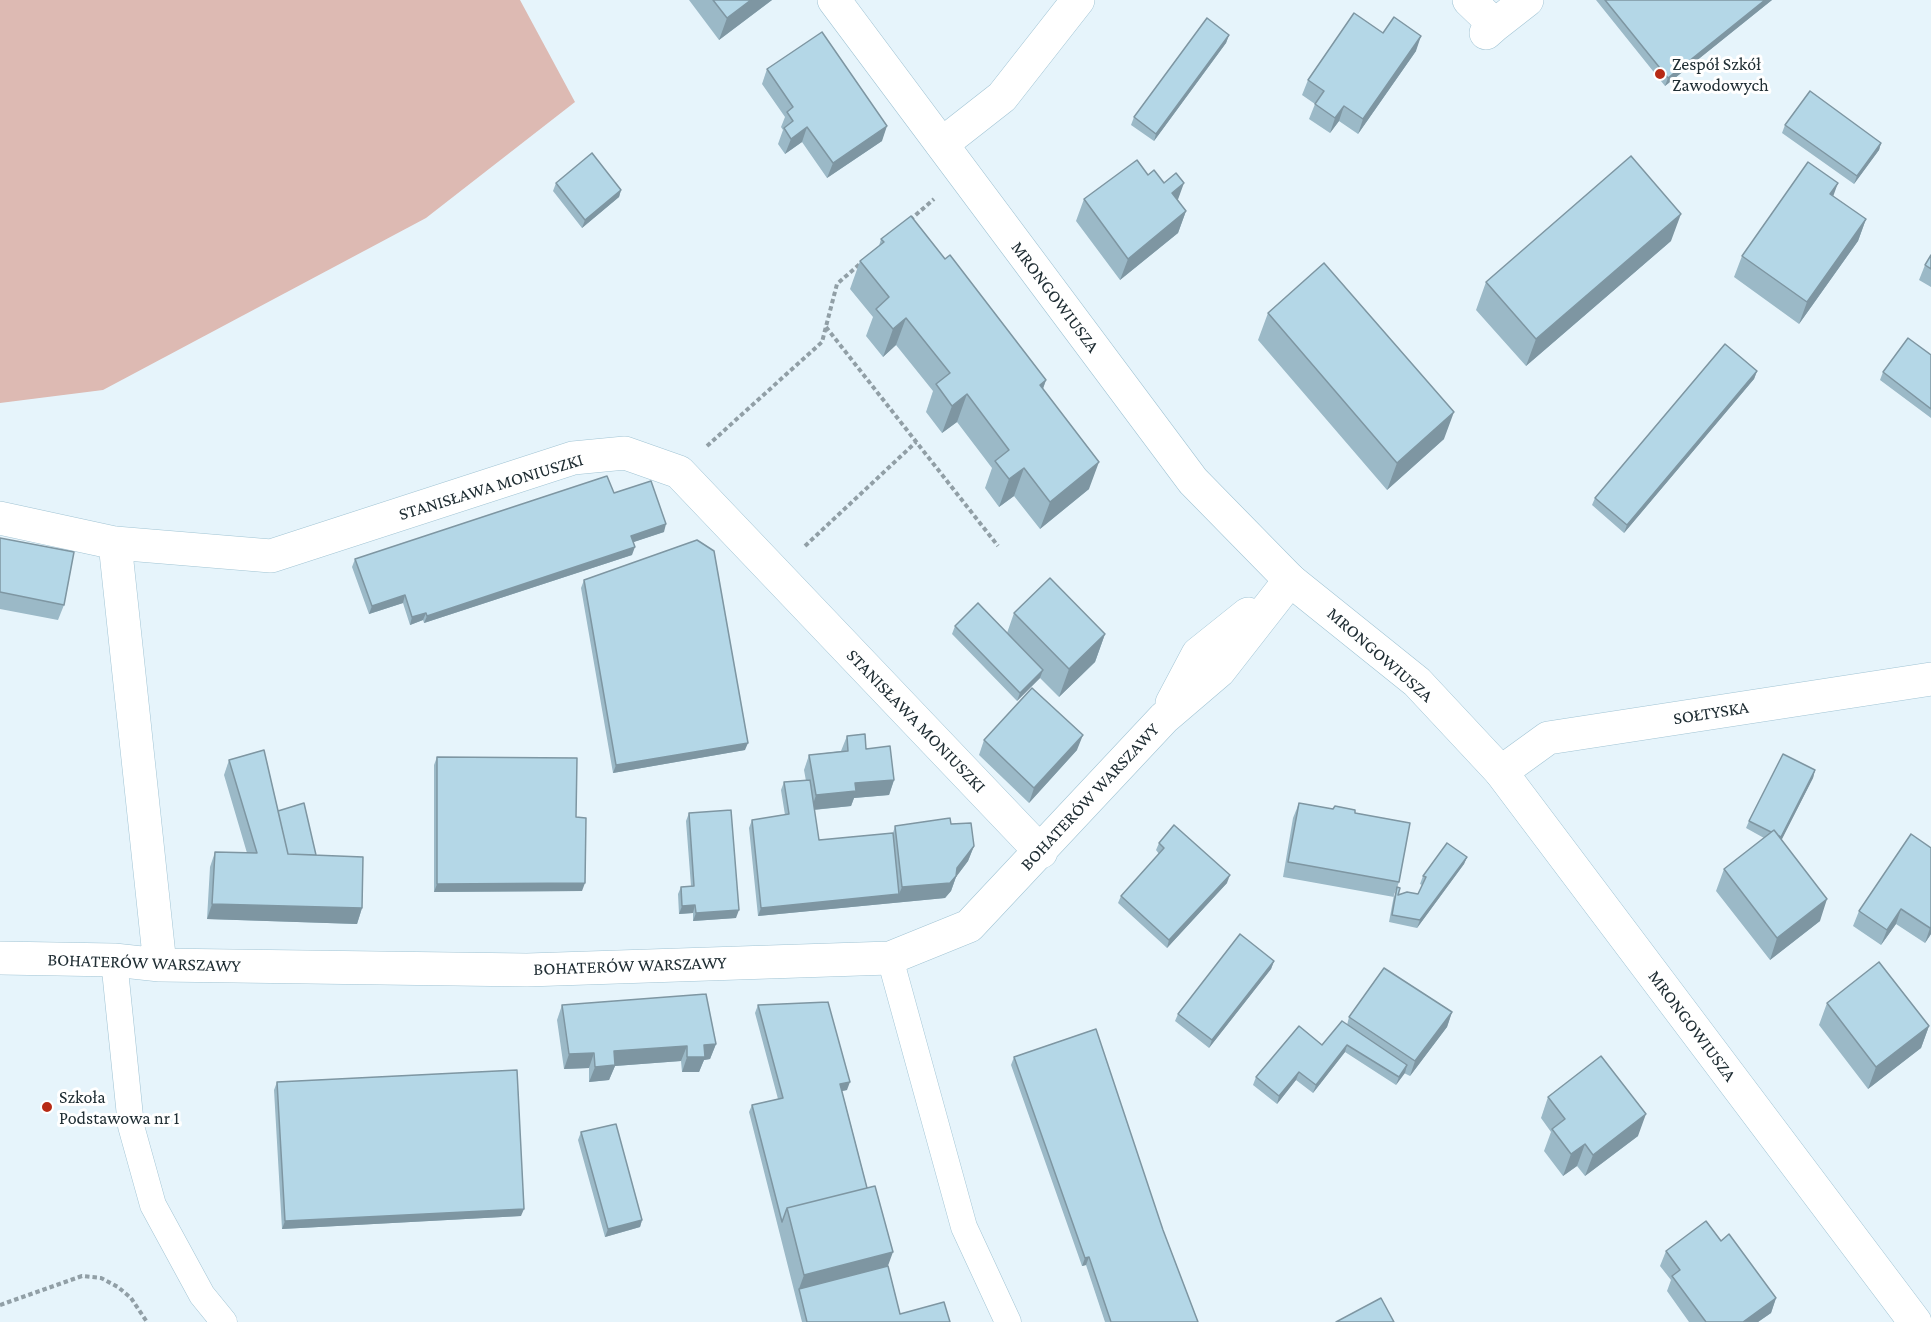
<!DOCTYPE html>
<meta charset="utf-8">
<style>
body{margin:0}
canvas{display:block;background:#e6f4fb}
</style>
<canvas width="1931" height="1322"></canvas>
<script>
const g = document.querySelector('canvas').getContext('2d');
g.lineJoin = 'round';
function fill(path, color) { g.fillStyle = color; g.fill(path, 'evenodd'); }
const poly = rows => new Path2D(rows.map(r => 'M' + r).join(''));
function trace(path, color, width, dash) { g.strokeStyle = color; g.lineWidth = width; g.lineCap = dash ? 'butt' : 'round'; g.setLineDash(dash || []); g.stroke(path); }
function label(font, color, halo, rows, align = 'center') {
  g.font = font + ' "Crimson Pro",serif'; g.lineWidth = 6; g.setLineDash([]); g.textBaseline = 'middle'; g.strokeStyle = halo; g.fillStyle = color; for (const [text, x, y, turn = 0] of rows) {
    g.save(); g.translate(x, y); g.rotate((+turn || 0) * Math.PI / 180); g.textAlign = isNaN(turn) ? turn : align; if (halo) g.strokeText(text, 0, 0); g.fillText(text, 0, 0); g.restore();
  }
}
const green = poly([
 [0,0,520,0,575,102,426,218,103,390,0,403]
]);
const path = poly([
 [910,220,934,199],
 [826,327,998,546],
 [707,446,822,342,837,284,862,262],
 [805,546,916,442],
 [0,1305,82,1276,101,1278,118,1287,131,1298,147,1322]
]);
const service = poly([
 [890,958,964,1227,1008,1322],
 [114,960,131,1126,153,1205,202,1295,224,1322]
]);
const minor = poly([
 [1469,0,1495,25,1486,33],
 [1495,25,1527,0],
 [942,144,1002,97,1078,0],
 [0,518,115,543,271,556,573,458,625,453,679,472,1041,852],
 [115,543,160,965],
 [1172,703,1198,654,1248,614],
 [1501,772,1548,738,1931,679],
 [0,958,114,960,160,965,527,970,890,958,969,926,1164,718,1219,671,1290,580]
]);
const tertiary = poly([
 [834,0,1193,481,1290,580,1417,682,1501,772,1915,1322]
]);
const wall = poly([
 [689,0,772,0,719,40],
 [1596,0,1772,0,1665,86],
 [1383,33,1416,51,1358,134,1339,121,1330,133,1309,119,1315,104,1302,95,1308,80],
 [1229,35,1226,43,1154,141,1131,125,1134,117],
 [767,69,882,141,827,178,802,142,785,154,778,144,783,130,781,127,785,117,762,84],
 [1785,125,1881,143,1879,150,1854,184,1782,133],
 [1148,175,1178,200,1186,211,1178,233,1120,280,1076,221,1084,199],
 [556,183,621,190,619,197,582,228,553,191],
 [1833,197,1866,219,1858,241,1799,324,1734,277,1742,256],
 [881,239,945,259,1046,380,1043,389,1089,489,1040,529,1014,496,999,507,985,488,992,468,957,422,942,433,926,412,933,391,896,345,883,357,866,336,873,317,850,289,860,261,879,246],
 [1671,241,1526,366,1476,310,1486,282],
 [1931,255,1931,287,1919,280,1925,265],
 [1268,313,1444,439,1387,490,1258,340],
 [1931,355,1931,418,1880,380,1883,372],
 [1757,371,1754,379,1624,533,1592,505,1595,498],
 [614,493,664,532,633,542,632,555,424,623,423,620,410,625,403,603,369,614,352,567,355,559],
 [0,538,64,605,58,620,0,609],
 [584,580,745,750,613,773,581,588],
 [1014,613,1105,634,1095,662,1059,697,1040,678,1017,701,952,634,955,626,1007,633],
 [847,736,866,749,894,780,889,795,854,798,851,806,814,810,819,840,893,833,895,826,951,824,974,846,968,861,956,877,951,891,945,898,758,916,749,828,752,820,785,815,781,790,784,782,806,781,804,770,809,755,841,751],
 [984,740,1077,750,1029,803,979,755],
 [437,757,576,817,582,891,434,892,434,765],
 [229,760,278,811,362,908,357,924,207,919,210,867,215,852,247,853,224,775],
 [1815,770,1813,778,1781,840,1820,921,1770,960,1716,891,1724,869,1764,838,1746,828,1749,821],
 [1299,803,1355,813,1399,882,1394,897,1283,877,1293,818],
 [689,813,736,918,693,921,693,913,679,914,678,894,681,887,691,886,686,821],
 [1159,843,1227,883,1167,948,1118,903,1121,896,1159,854,1156,850],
 [1931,848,1931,934,1925,943,1896,924,1881,945,1853,926,1859,911],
 [1467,857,1464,864,1417,928,1389,922,1394,895,1397,887,1398,895,1418,894,1422,885,1420,884,1423,876],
 [1274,961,1271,969,1209,1048,1175,1021,1178,1014],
 [1827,1003,1929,1026,1921,1048,1868,1089,1819,1025],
 [562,1005,716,1044,710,1059,704,1060,699,1072,682,1072,681,1061,615,1066,609,1080,589,1082,589,1068,564,1069,557,1020],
 [758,1005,847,1090,842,1091,900,1314,950,1322,802,1322,749,1112,752,1105,778,1099,755,1013],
 [1452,1012,1447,1027,1410,1076,1404,1073,1396,1085,1345,1052,1313,1093,1296,1080,1277,1104,1253,1085,1256,1077,1322,1045,1347,1025,1349,1017],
 [1014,1057,1163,1230,1198,1322,1105,1322,1086,1265,1082,1266,1011,1065],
 [277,1082,521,1216,282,1229,274,1090],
 [1548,1097,1638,1136,1585,1176,1577,1166,1563,1176,1544,1151,1551,1132,1541,1118],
 [581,1132,642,1220,640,1227,605,1237,578,1140],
 [1721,1241,1776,1298,1771,1313,1758,1322,1689,1322,1667,1291,1671,1280,1660,1266,1666,1251]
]);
const shadedWall = poly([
 [751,0,772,0,719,40,727,18],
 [1765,0,1772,0,1665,86,1668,78],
 [1229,35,1226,43,1154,141,1156,134],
 [1421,36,1416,51,1358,134,1363,119],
 [1344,106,1339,121,1330,133,1335,118],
 [887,126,882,141,827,178,833,163],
 [807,127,802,142,785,154,791,139],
 [1881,143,1879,150,1854,184,1857,176],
 [1184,183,1176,205,1172,193],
 [1838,183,1830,205,1830,194],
 [621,190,619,197,582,228,585,220],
 [1186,211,1178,233,1120,280,1128,259],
 [1681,214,1671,241,1526,366,1536,339],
 [1866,219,1858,241,1799,324,1807,302],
 [906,318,896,345,883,357,893,329],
 [1757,371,1754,379,1624,533,1627,525],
 [1046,380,1036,407,1040,385],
 [967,394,957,422,942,433,952,406],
 [1454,412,1444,439,1387,490,1397,463],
 [1099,462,1089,489,1040,529,1050,502],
 [1024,468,1014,496,999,507,1009,479],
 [666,524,664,532,628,544,631,536],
 [635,547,632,555,424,623,427,616],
 [405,595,403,603,369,614,372,606],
 [426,613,423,620,410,625,412,617],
 [1105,634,1095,662,1059,697,1069,669],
 [1043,670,1040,678,1017,701,1020,693],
 [1083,735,1077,750,1029,803,1034,788],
 [748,743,745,750,613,773,616,765],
 [1815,770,1813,778,1779,845,1781,837],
 [894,780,889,795,854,798,851,806,811,810,816,795,855,783],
 [974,846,968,861,956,877,951,891,945,898,758,916,761,908,899,894,902,887,957,868],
 [1467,857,1464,864,1417,928,1420,920],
 [1230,875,1227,883,1167,948,1169,940],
 [585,883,582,891,434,892,437,884],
 [1827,899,1820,921,1770,960,1777,938],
 [212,904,362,908,357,924,207,919],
 [695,905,693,913,679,914,682,906],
 [1901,909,1896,924,1881,945,1887,930],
 [739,910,736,918,693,921,696,913],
 [1931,927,1931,934,1925,943,1930,928],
 [1274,961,1271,969,1209,1048,1212,1040],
 [1452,1012,1447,1027,1410,1076,1415,1061],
 [1929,1026,1921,1048,1868,1089,1876,1067],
 [716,1044,710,1059,704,1060,699,1072,682,1072,687,1057,704,1045],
 [1347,1045,1345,1052,1313,1093,1316,1085],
 [687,1046,681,1061,615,1066,609,1080,589,1082,595,1067,614,1051],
 [594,1053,589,1068,564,1069,569,1054],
 [1407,1065,1405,1073,1396,1085,1399,1077],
 [1299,1072,1296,1080,1277,1104,1279,1096],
 [850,1082,847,1090,837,1092,840,1084],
 [1646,1114,1638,1136,1585,1176,1593,1155],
 [1585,1144,1577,1166,1563,1176,1571,1154],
 [524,1209,521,1216,282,1229,285,1221],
 [642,1220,640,1227,605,1237,608,1229],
 [893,1252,885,1274,799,1289,796,1297,804,1275],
 [1089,1257,1086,1265,1082,1266,1085,1258],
 [1776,1298,1771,1313,1758,1322,1743,1322]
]);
const building = poly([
 [713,0,751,0,727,18,713,0],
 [1605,0,1765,0,1668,78,1605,0],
 [1354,13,1383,33,1394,17,1421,36,1363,119,1344,106,1335,118,1315,104,1324,91,1308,80,1354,13],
 [1207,18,1229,35,1156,134,1134,117,1207,18],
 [822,32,887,126,833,163,807,127,791,139,784,128,793,121,787,112,793,107,767,69,822,32],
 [1810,91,1881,143,1857,176,1785,125,1810,91],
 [592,153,621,190,585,220,556,183,592,153],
 [1631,156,1681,214,1536,339,1486,282,1631,156],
 [1137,160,1148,175,1154,170,1164,183,1176,173,1184,183,1172,193,1186,211,1128,259,1084,199,1137,160],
 [1808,162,1838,183,1830,194,1866,219,1807,302,1742,256,1808,162],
 [911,216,945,259,950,255,1046,380,1040,385,1099,462,1050,502,1024,468,1009,479,995,461,1009,450,967,394,952,406,936,384,950,373,906,318,893,329,876,309,889,297,860,261,884,242,881,239,911,216],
 [1931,255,1931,269,1925,265,1931,255],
 [1324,263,1454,412,1397,463,1268,313,1324,263],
 [1908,338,1931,355,1931,409,1883,372,1908,338],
 [1725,344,1757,371,1627,525,1595,498,1725,344],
 [607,476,614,493,651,481,666,524,631,536,635,547,427,616,426,613,412,617,405,595,372,606,355,559,607,476],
 [0,538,74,552,64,605,0,592,0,538],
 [697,540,714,551,748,743,616,765,584,580,697,540],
 [1050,578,1105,634,1069,669,1014,613,1050,578],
 [978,603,1043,670,1020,693,955,626,978,603],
 [1032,688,1083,735,1034,788,984,740,1032,688],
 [865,734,866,749,890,746,894,780,855,783,856,791,816,795,809,755,848,751,847,736,865,734],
 [264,750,288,854,363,857,362,908,212,904,215,852,257,853,229,760,264,750],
 [1783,754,1815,770,1781,837,1778,835,1774,830,1771,832,1749,821,1783,754],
 [437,757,577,758,576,817,586,818,585,883,437,884,437,757],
 [810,780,819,840,893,833,899,894,761,908,752,820,789,814,784,782,810,780],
 [304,803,316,855,288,854,278,811,304,803],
 [1299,803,1333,809,1335,806,1355,810,1355,813,1410,823,1399,882,1288,862,1299,803],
 [731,810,739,910,696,913,695,905,682,906,681,887,694,886,689,813,731,810],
 [950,818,951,824,971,823,974,846,957,868,956,876,950,883,902,887,895,826,950,818],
 [1174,825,1230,875,1169,940,1121,896,1164,848,1159,843,1174,825],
 [1774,830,1827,899,1777,938,1724,869,1774,830],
 [1911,834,1931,848,1931,927,1930,928,1901,909,1887,930,1859,911,1911,834],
 [1447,843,1467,857,1420,920,1392,915,1397,887,1400,888,1398,895,1407,892,1418,894,1426,877,1423,876,1447,843],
 [1240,934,1274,961,1212,1040,1178,1014,1240,934],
 [1879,962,1929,1026,1876,1067,1827,1003,1879,962],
 [1384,968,1452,1012,1415,1061,1349,1017,1384,968],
 [706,994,716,1044,704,1045,705,1057,687,1057,687,1046,614,1051,615,1065,595,1067,594,1053,569,1054,562,1005,706,994],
 [828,1002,850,1082,840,1084,867,1188,787,1208,782,1222,752,1105,783,1098,758,1005,828,1002],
 [1342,1021,1407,1065,1399,1077,1347,1045,1316,1085,1299,1072,1279,1096,1256,1077,1299,1026,1322,1045,1342,1021],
 [1096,1029,1163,1230,1198,1322,1111,1322,1089,1257,1085,1258,1014,1057,1096,1029],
 [1601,1056,1646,1114,1593,1155,1585,1144,1571,1154,1552,1129,1565,1119,1548,1097,1601,1056],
 [517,1070,524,1209,285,1221,277,1082,517,1070],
 [616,1124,642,1220,608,1229,581,1132,616,1124],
 [875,1186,893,1252,804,1275,787,1208,875,1186],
 [1706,1221,1721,1241,1729,1234,1776,1298,1743,1322,1706,1322,1672,1276,1680,1270,1666,1251,1706,1221],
 [888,1266,900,1314,944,1302,950,1322,807,1322,799,1289,888,1266],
 [1381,1298,1394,1322,1336,1322,1381,1298]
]);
const markers = [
 [1660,74,6,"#b72a15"],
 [47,1107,6,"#b72a15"]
];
const poiNames = [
 ["Zespół Szkół",1672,64],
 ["Zawodowych",1672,85],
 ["Szkoła",59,1097],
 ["Podstawowa nr 1",59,1118]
];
const streetNames = [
 ["MRONGOWIUSZA",1055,297,53],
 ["STANISŁAWA MONIUSZKI",491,487,-17],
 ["MRONGOWIUSZA",1380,655,41],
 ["SOŁTYSKA",1711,713,-9],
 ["STANISŁAWA MONIUSZKI",916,721,46],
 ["BOHATERÓW WARSZAWY",1090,797,-47],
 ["BOHATERÓW WARSZAWY",144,963,2],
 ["BOHATERÓW WARSZAWY",630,966,-2],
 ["MRONGOWIUSZA",1692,1026,53]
];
fill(green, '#ddbab3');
trace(service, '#a1c4d4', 27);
trace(minor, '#a1c4d4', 34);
trace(tertiary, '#a1c4d4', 34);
trace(path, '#919fa6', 4, [4.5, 3]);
trace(service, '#fff', 26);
trace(minor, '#fff', 33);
trace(tertiary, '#fff', 33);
fill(wall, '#9bb9c7');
fill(shadedWall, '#7e96a2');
fill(building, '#b4d7e7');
trace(building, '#7e96a2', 1.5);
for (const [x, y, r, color] of markers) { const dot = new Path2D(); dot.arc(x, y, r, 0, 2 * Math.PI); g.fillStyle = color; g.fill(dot); trace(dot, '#fff', 2); }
label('18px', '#202e34', '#fff', poiNames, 'left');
label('18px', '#202e34', '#fff', streetNames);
</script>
